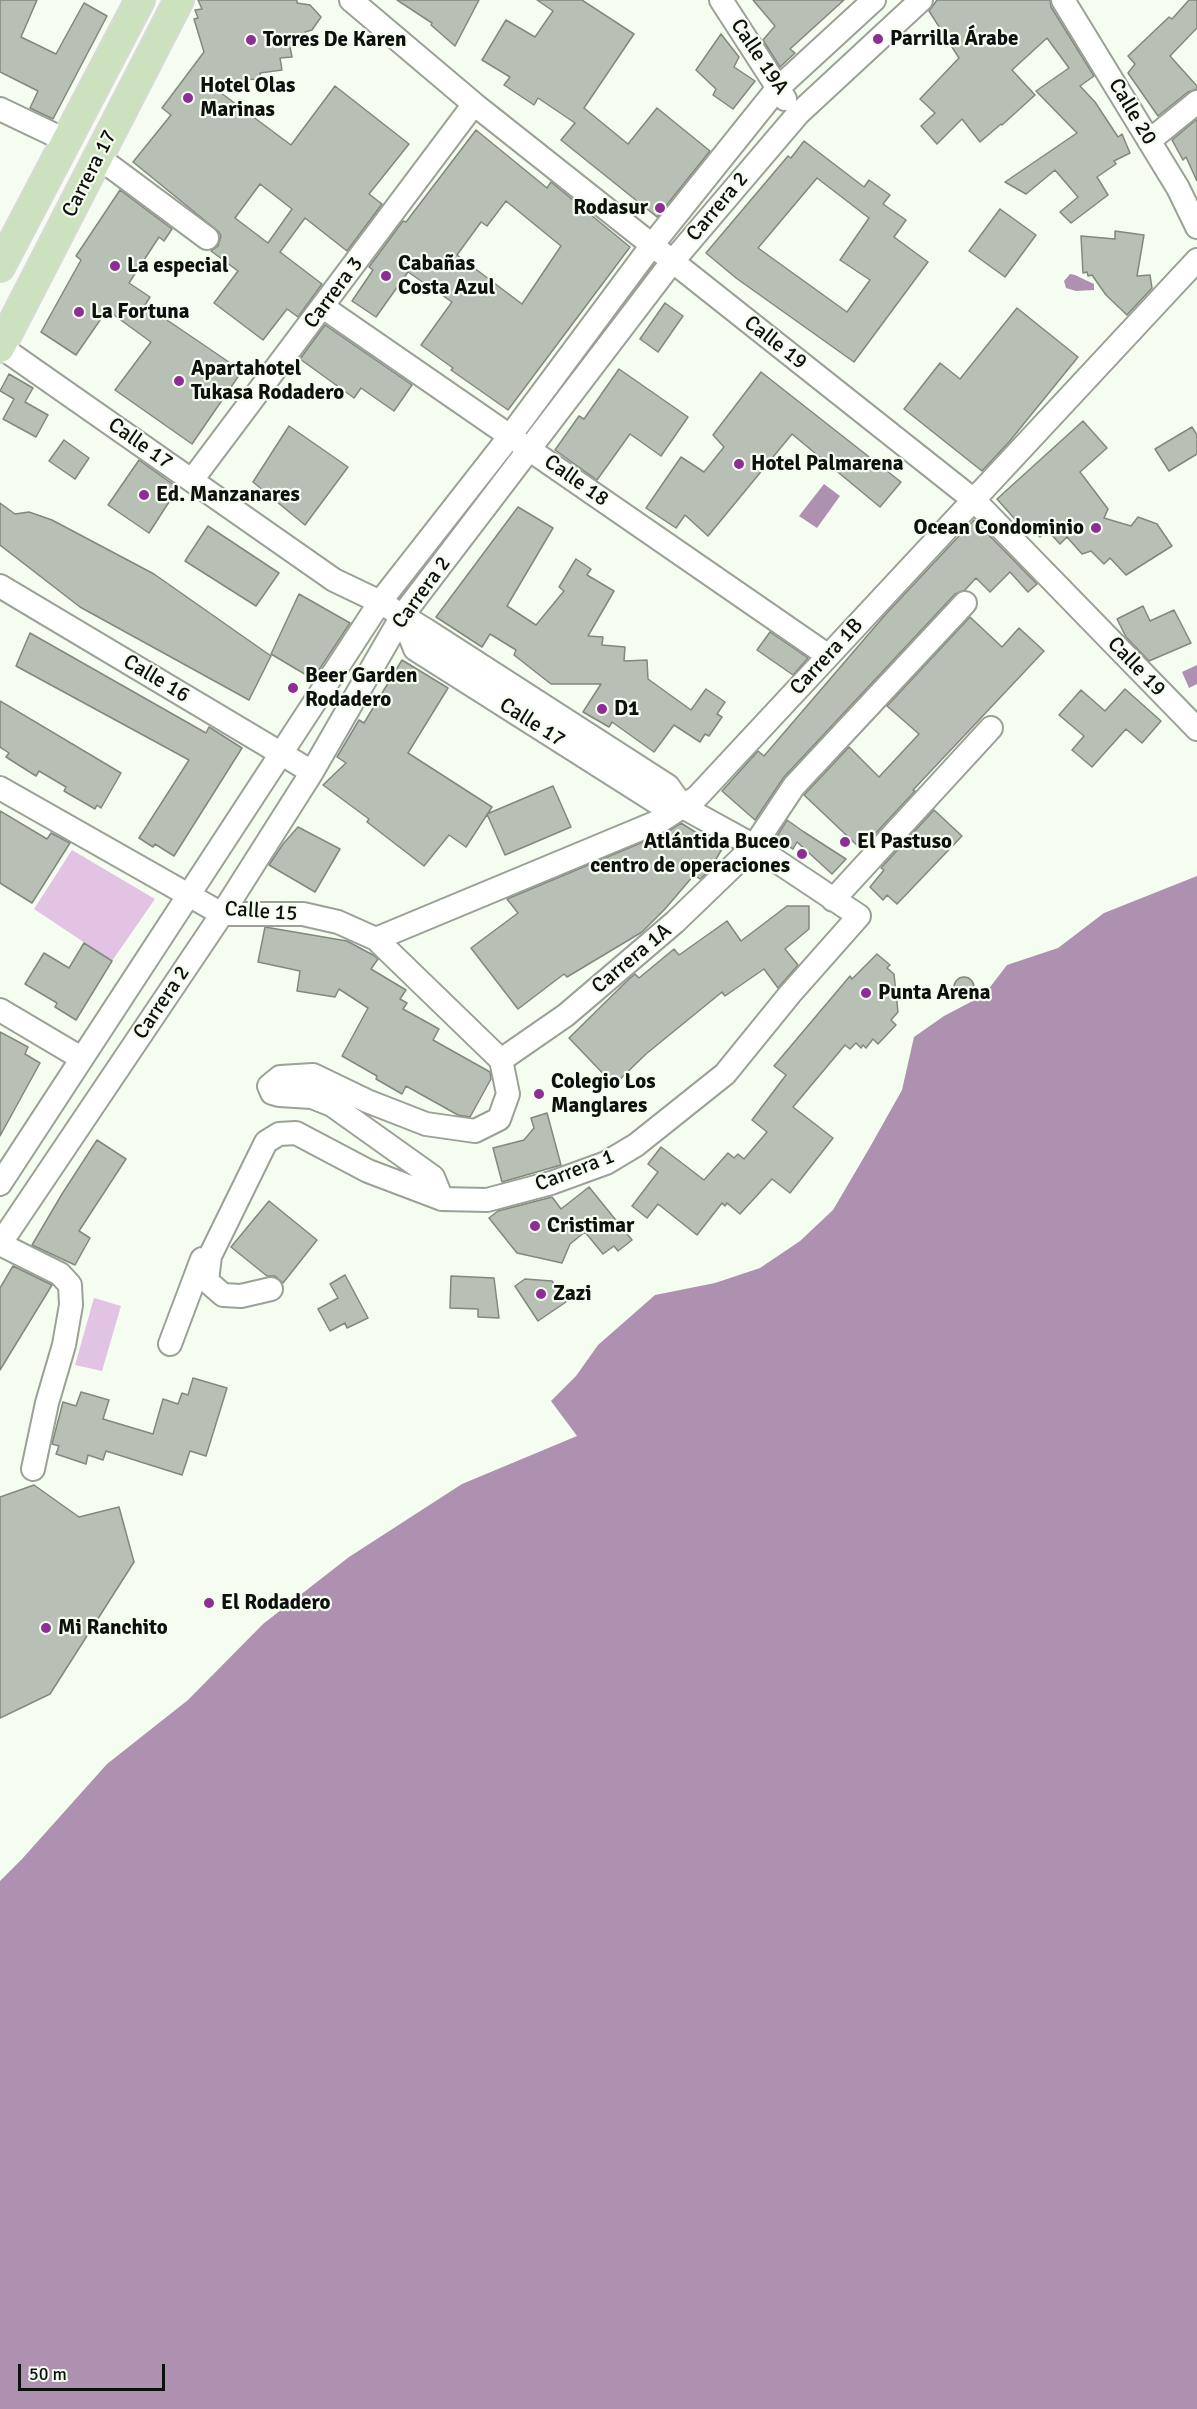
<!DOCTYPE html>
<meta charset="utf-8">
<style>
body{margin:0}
#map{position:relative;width:1197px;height:2409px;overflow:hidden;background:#f5fcf0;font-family:Signika,sans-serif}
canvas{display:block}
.scale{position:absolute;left:18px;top:2364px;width:147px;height:27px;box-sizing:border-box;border:3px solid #0e100d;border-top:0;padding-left:8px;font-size:18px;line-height:21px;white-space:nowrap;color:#0e100d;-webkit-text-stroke:4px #f5fcf0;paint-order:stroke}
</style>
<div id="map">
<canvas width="1197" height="2409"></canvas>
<div class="scale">50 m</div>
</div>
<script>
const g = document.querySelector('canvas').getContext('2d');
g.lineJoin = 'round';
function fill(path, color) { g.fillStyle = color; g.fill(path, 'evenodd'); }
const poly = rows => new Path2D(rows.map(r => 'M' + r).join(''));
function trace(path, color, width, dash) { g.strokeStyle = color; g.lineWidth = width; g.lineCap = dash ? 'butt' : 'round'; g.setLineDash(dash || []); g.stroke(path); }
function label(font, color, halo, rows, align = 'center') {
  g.font = font + ' Signika,sans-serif'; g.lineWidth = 4.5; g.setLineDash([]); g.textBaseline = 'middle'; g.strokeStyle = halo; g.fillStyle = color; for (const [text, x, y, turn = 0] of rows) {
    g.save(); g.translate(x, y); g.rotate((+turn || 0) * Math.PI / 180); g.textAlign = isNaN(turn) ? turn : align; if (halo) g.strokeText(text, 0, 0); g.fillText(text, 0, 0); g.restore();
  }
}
const green = poly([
 [72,850,155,899,112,961,34,909],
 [94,1298,121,1306,102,1371,75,1365]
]);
const water = poly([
 [1070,274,1075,275,1094,284,1094,290,1076,291,1066,288,1064,281],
 [824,484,840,496,817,528,799,516],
 [1197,665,1197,684,1189,688,1182,672],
 [1197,876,1197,2409,0,2409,0,1881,22,1859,107,1764,188,1700,263,1624,349,1557,462,1484,577,1436,551,1401,576,1376,598,1345,655,1295,715,1283,760,1268,800,1241,833,1210,870,1147,902,1090,914,1037,944,1016,984,995,1007,965,1058,948,1104,913]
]);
const building = poly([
 [0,0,37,0,21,37,56,54,84,3,107,16,53,119,30,108,38,91,0,72,0,0],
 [198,0,297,0,297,3,310,5,321,17,312,30,305,32,306,39,289,42,292,57,280,58,282,70,260,73,261,79,205,81,291,145,335,86,409,144,369,194,382,204,347,251,305,218,280,252,322,284,298,317,287,309,263,340,214,303,238,271,211,251,218,246,221,236,219,232,133,162,171,115,162,108,204,52,194,19,198,18,195,10,202,9,198,0],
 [260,184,292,209,268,243,235,218,260,184],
 [397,0,479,0,455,46,431,25,432,23,397,0],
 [537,0,582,0,634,34,584,108,628,144,657,108,710,151,657,217,561,140,575,123,538,98,534,105,504,85,510,77,482,60,506,20,535,37,553,11,537,0],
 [753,0,844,0,790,49,795,53,780,67,763,40,775,26,753,0],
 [937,0,1050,0,1051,7,1094,76,1080,86,1095,102,1118,137,1122,134,1130,153,1114,161,1116,164,1097,177,1108,195,1071,223,1060,212,1078,197,1055,170,1026,194,1005,182,1077,133,1036,91,1069,68,1047,38,1012,70,1035,95,1002,125,1001,124,980,142,962,119,937,144,921,126,935,113,920,99,959,58,929,11,937,0],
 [1189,0,1197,0,1197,28,1170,56,1197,86,1197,89,1188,92,1158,116,1128,73,1135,64,1128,56,1169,17,1172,19,1189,0],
 [721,34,739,57,734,67,755,81,733,109,713,95,716,89,696,70,721,34],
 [1197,119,1197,181,1186,157,1183,160,1172,140,1197,119],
 [476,130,547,188,551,182,630,247,508,410,451,370,453,368,421,345,452,302,408,272,376,317,352,301,373,270,369,267,403,221,406,222,476,130],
 [506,201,561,246,522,304,457,255,481,222,487,226,506,201],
 [804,141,864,187,869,180,890,195,883,204,906,220,894,237,928,262,854,362,736,278,706,253,788,156,791,158,804,141],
 [817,178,869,218,840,260,870,280,847,312,758,248,817,178],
 [120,190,172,229,164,241,159,237,129,283,150,297,145,305,242,371,192,444,115,390,151,342,107,310,76,355,41,332,81,260,76,256,120,190],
 [1000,209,1036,235,1005,277,969,251,1000,209],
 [1115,231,1144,235,1137,276,1150,275,1152,288,1127,315,1106,295,1092,275,1088,276,1087,272,1083,273,1081,236,1115,239,1115,231],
 [665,303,683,316,658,352,640,339,665,303],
 [1017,308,1078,357,1009,442,982,471,904,409,940,363,960,379,1017,308],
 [325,325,412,385,394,411,361,388,354,398,300,359,325,325],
 [619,369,688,417,661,456,630,434,597,480,555,450,579,416,584,419,619,369],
 [761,372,901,482,880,507,792,434,708,536,685,515,676,528,646,508,681,457,704,472,724,447,713,435,761,372],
 [9,374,33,388,25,402,48,415,36,437,3,419,14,399,0,391,9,374],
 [1083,421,1107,448,1080,472,1108,509,1104,518,1131,526,1138,517,1157,524,1172,546,1126,575,1110,558,1104,564,1091,551,1082,554,1067,537,1060,544,1047,530,1040,537,1026,522,1021,526,997,499,1083,421],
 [289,426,348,467,305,525,253,482,289,426],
 [1192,427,1197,435,1197,454,1169,471,1155,449,1192,427],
 [64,440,89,458,75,479,49,461,64,440],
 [139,460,178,488,149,533,108,505,139,460],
 [0,503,15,514,29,512,52,520,154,574,271,656,249,700,80,607,0,545,0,503],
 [518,507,553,528,507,606,536,625,564,591,559,587,576,559,591,569,587,575,614,591,588,636,603,637,602,645,625,647,624,661,647,660,648,679,691,710,706,689,725,702,717,714,722,717,709,736,705,734,700,742,674,725,654,752,612,722,609,727,583,712,601,684,551,684,514,655,516,650,490,634,482,647,436,617,518,507],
 [974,520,1037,584,1028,592,1010,572,990,592,976,578,965,590,955,594,784,777,755,820,722,791,758,751,764,756,885,615,974,520],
 [208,526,279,573,256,606,185,561,208,526],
 [299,594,350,623,313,679,271,654,299,594],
 [1143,606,1150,621,1174,610,1191,643,1149,661,1126,637,1117,619,1143,606],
 [970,617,1002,647,1019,628,1044,651,913,790,915,791,861,849,804,795,849,747,879,777,919,734,887,706,970,617],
 [770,632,808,658,793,675,757,650,770,632],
 [30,633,206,733,209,727,242,748,174,856,155,844,153,847,139,838,189,760,16,666,30,633],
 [402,660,448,688,408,753,492,807,466,847,449,835,424,866,367,822,369,819,323,785,346,763,337,757,359,720,364,723,402,660],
 [1125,689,1161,721,1142,743,1126,729,1092,767,1072,750,1084,736,1059,715,1081,690,1105,711,1125,689],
 [0,701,121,773,101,808,97,805,95,809,64,791,66,787,39,771,36,776,6,757,9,753,0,747,0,701],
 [553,786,571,827,505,855,487,814,553,786],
 [934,810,962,836,897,904,887,895,883,900,870,887,884,870,881,868,934,810],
 [0,811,47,839,51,833,70,843,32,903,0,883,0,811],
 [787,820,804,832,846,859,832,874,797,842,793,849,776,838,787,820],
 [681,823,722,849,709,871,700,879,694,875,665,909,642,932,567,977,564,974,518,1009,471,948,518,913,507,899,667,832,681,823],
 [298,827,340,849,315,892,269,865,283,844,298,827],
 [787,906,809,906,809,929,785,949,798,965,778,988,764,969,725,996,722,992,646,1054,614,1085,569,1038,628,980,635,974,639,978,674,949,679,955,727,921,741,941,787,906],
 [265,927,347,941,373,955,378,959,371,969,406,990,400,999,407,1003,403,1009,439,1029,433,1040,490,1072,491,1079,470,1117,458,1115,406,1086,402,1094,376,1079,377,1076,342,1056,368,1008,339,989,335,997,297,991,300,971,258,962,265,927],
 [84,943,112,961,76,1020,55,1007,57,1003,25,984,44,953,69,968,84,943],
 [877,954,890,965,887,968,894,974,898,1012,891,1020,896,1025,878,1044,873,1039,866,1048,863,1045,861,1048,856,1043,850,1049,845,1045,793,1107,833,1138,790,1193,772,1179,740,1214,727,1203,725,1206,722,1203,697,1235,658,1204,647,1218,632,1206,658,1172,648,1164,661,1147,704,1180,728,1153,734,1158,738,1154,744,1159,767,1132,752,1120,786,1075,774,1066,850,976,852,979,877,954],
 '954 987a10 10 0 1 1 20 0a10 10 0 1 1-20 0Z',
 [0,1032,28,1047,25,1054,40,1063,0,1136,0,1032],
 [547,1113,561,1165,502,1182,493,1148,524,1140,534,1128,531,1118,547,1113],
 [97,1140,126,1159,79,1231,90,1238,75,1265,32,1245,62,1194,97,1140],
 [589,1187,632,1240,618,1251,614,1246,603,1254,585,1232,570,1244,562,1263,517,1253,489,1218,498,1211,552,1197,561,1209,589,1187],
 [269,1201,317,1240,283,1283,275,1276,267,1276,231,1247,269,1201],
 [13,1266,52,1285,0,1370,0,1288,13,1266],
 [345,1275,368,1318,347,1328,345,1323,330,1331,318,1309,338,1298,330,1284,345,1275],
 [451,1276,494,1278,499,1318,478,1317,478,1309,450,1308,451,1276],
 [525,1279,552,1281,566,1302,538,1321,515,1286,525,1279],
 [193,1378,227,1388,206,1456,190,1451,182,1475,106,1451,103,1460,88,1455,86,1464,56,1454,59,1446,52,1444,63,1402,76,1406,81,1392,109,1400,103,1419,153,1434,163,1399,178,1404,182,1393,188,1395,193,1378],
 [34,1485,79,1517,119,1507,134,1562,50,1694,0,1718,0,1497,34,1485]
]);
const minor = poly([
 [351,0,474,104,975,501,1197,729],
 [721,0,785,99],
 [1063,0,1178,188,1197,227],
 [0,109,65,140],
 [1149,141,1197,102],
 [98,157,207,238],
 [323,307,827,655],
 [1,347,334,580,380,602,426,630,668,786,683,807],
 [192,480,474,104],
 [0,586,312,772],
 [0,788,222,914,303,914,338,922,376,939,501,1060],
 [833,900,991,728],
 [376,939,662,820,697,797,1197,260],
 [0,1010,81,1058],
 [501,1060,566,1015,675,922,754,846,794,786,965,603],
 [0,1184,380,602,510,436,652,245,777,89,874,0],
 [442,1199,433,1177,332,1105,312,1097,279,1095,272,1093,269,1086,280,1077,313,1075,367,1101,426,1124,475,1131,499,1119,508,1094,501,1060],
 [0,1244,222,914,312,772,402,616,672,262,798,114,921,0],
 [0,1244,60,1274,70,1285,71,1305,64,1345,47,1403,33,1469],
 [271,1289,241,1296,223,1295,207,1281,210,1256,266,1142,279,1134,296,1133,368,1171,442,1199,487,1200,551,1183,606,1163,636,1145,725,1074,790,994,859,916,754,846,683,807,656,802,415,649,402,616],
 [170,1344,202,1259]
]);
const major = poly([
 [0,267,140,0],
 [0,348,179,0]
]);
const markers = [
 [878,39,6,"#8d2d96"],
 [251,40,6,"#8d2d96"],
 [188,98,6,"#8d2d96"],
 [660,208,6,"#8d2d96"],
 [115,266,6,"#8d2d96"],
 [386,276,6,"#8d2d96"],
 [79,312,6,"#8d2d96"],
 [179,381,6,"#8d2d96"],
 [739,464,6,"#8d2d96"],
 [144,495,6,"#8d2d96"],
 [1096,528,6,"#8d2d96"],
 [293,688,6,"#8d2d96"],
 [602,709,6,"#8d2d96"],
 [845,842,6,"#8d2d96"],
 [802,854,6,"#8d2d96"],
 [866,993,6,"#8d2d96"],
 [539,1094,6,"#8d2d96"],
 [535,1226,6,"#8d2d96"],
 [541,1294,6,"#8d2d96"],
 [209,1603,6,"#8d2d96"],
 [46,1628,6,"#8d2d96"]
];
const poiNames = [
 ["Parrilla Árabe",890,39],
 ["Torres De Karen",263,40],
 ["Hotel Olas",200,86],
 ["Marinas",200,110],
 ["Rodasur",648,208,"right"],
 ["Cabañas",398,264],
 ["Costa Azul",398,288],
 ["La especial",127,266],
 ["La Fortuna",91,312],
 ["Apartahotel",191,369],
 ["Tukasa Rodadero",191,393],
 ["Hotel Palmarena",751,464],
 ["Ed. Manzanares",156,495],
 ["Ocean Condominio",1084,528,"right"],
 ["Beer Garden",305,676],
 ["Rodadero",305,700],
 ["D1",614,709],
 ["Atlántida Buceo",790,842,"right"],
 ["centro de operaciones",790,866,"right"],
 ["El Pastuso",857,842],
 ["Punta Arena",878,993],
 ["Colegio Los",551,1082],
 ["Manglares",551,1106],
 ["Cristimar",547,1226],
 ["Zazi",553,1294],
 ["El Rodadero",221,1603],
 ["Mi Ranchito",58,1628]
];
const streetNames = [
 ["Calle 19A",759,57,56],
 ["Calle 20",1132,112,59],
 ["Carrera 17",90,174,-63],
 ["Carrera 2",718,207,-50],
 ["Carrera 3",334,293,-53],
 ["Calle 19",775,343,38],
 ["Calle 17",140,444,35],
 ["Calle 18",576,481,35],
 ["Carrera 2",422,593,-54],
 ["Carrera 1B",827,657,-47],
 ["Calle 19",1136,667,46],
 ["Calle 16",156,679,31],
 ["Calle 17",532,723,32],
 ["Calle 15",261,912,4],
 ["Carrera 1A",632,959,-40],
 ["Carrera 2",162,1003,-56],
 ["Carrera 1",575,1171,-21]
];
fill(green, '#e2c3e4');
fill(water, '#ae91b0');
fill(building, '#b8bfb4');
trace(building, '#82887e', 1.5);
trace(minor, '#9ba196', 26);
trace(major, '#d8d9d8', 32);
trace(minor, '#fff', 22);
trace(major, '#cce2be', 28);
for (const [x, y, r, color] of markers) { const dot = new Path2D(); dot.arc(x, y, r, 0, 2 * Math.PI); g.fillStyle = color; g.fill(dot); trace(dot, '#f5fcf0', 2); }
label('bold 21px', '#0e100d', '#f5fcf0', poiNames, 'left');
label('21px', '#0e100d', '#f5fcf0', streetNames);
</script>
